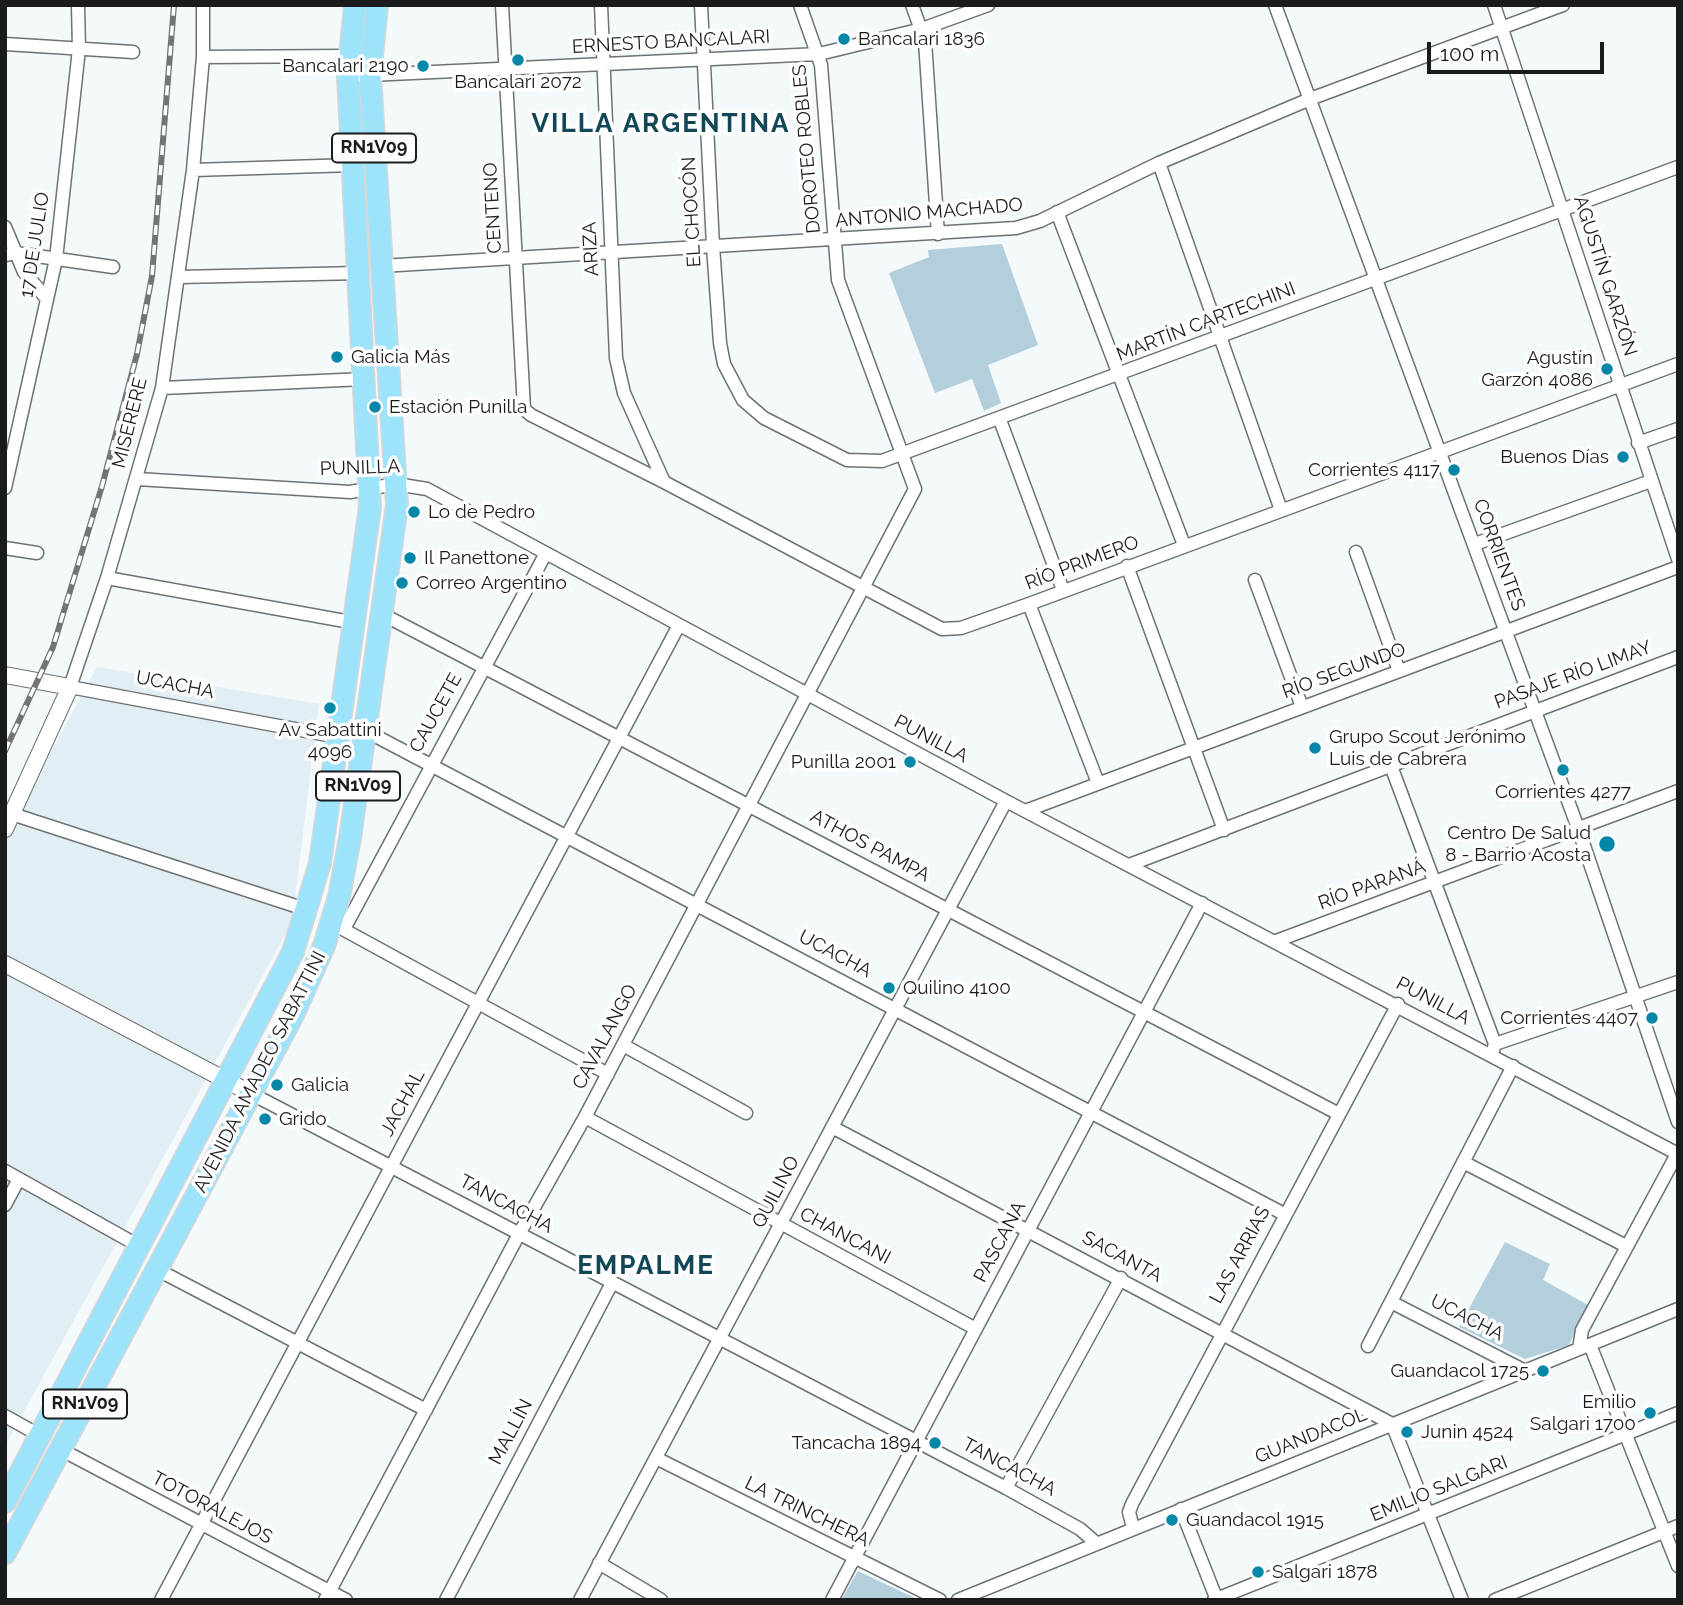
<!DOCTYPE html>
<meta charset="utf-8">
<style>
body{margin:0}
#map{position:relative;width:1683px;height:1605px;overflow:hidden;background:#f4f9fb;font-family:Raleway,sans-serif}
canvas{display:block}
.frame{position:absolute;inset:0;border:7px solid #1a1b1c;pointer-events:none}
.scale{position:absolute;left:1427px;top:42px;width:177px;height:32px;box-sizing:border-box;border:4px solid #1a1b1c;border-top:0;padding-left:9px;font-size:21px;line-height:24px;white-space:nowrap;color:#1a1b1c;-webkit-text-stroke:5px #fff;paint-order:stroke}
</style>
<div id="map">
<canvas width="1683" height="1605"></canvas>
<div class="frame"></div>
<div class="scale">100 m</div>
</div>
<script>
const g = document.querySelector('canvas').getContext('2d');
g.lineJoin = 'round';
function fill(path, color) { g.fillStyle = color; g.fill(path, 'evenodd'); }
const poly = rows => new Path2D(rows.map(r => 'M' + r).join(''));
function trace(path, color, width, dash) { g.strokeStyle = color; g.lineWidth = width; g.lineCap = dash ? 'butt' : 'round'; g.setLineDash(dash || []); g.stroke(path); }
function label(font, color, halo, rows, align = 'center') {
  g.font = font + ' Raleway,sans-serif'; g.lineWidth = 7; g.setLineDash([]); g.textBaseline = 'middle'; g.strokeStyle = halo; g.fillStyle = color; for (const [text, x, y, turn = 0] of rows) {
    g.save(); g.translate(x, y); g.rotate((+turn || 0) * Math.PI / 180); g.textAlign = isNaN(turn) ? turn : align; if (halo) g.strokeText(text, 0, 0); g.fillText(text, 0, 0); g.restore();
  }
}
const built = poly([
 [97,667,319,704,292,922,5,1446,5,837]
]);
const green = poly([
 [1002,244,1038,345,988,365,1001,403,984,411,972,379,935,393,889,273,929,257,928,250],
 [1505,1242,1550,1264,1543,1280,1588,1305,1569,1345,1525,1359,1459,1327],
 [858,1571,919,1600,841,1600]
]);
const minor = poly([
 [203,5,203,57,193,170,162,388,107,578,70,687,338,737],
 [502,5,524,409,531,415,664,482,942,629,961,628,1029,604,1678,364],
 [601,5,616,358,624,393,664,482],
 [701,5,713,246,720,343,724,364,743,400,764,418,847,460,882,461,1678,167],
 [912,5,925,41,938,234],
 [1275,5,1578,828,1678,1122],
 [1494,5,1678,559],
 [5,44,133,52],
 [203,57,349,56],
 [348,76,819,54,922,29,988,5],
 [1159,163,1281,510],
 [193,170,353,165],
 [1057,212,1184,545],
 [5,227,24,272,47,299],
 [5,255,16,253,113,267],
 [381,266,1016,228,1040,221,1159,163,1310,99,1563,5],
 [179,277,360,273],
 [162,388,365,379],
 [1000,420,1063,590],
 [1638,443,1678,429],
 [137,479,350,492,396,484,427,489,1006,801,1678,1154],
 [5,488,56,259,79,49,78,5],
 [1475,544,1651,481],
 [5,548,37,553],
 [1356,552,1399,671],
 [1127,566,1224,830],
 [107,578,356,623],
 [1255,580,1302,707],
 [1029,604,1098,783],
 [382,614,1339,1114],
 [366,731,1284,1214],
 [1391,766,1495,1044,1492,1054],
 [1025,811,1678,567],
 [12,814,308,910],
 [1129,865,1678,657],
 [339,927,608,1074],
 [344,929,546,553],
 [1276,941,1678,791],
 [1495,1044,1678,982],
 [623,1045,746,1113],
 [252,1094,1006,1488,1080,1529,1096,1543],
 [585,1117,976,1329],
 [832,1127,1392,1424],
 [1463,1162,1626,1246],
 [5,1171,139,1246],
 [5,1205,19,1179],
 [158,1270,426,1410],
 [1391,1302,1525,1371],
 [1590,1345,1678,1566],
 [1368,1346,1513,1066],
 [1579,1349,1582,1330,1678,1152],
 [5,1416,39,1435],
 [1392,1424,1462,1600],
 [60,1449,346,1600],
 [656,1458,940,1600],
 [1006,1488,1121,1278],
 [1181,1509,1217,1600],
 [1133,1528,1129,1512,1132,1504,1398,1004],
 [599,1563,661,1600],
 [161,1600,679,625],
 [325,1600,519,1234,585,1117,915,489,838,280,821,65,800,5],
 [446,1600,612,1283],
 [580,1600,1006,801],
 [832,1600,1202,903],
 [958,1600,1678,1309],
 [1214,1600,1678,1413],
 [1495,1600,1678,1526]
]);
const tertiary = poly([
 [5,675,70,687,5,829],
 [5,964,252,1094]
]);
const primary = poly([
 [5,1502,293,952,320,863,370,507,348,76,355,5],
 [5,1553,293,1015,324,946,339,897,350,838,397,505,370,76,377,5]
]);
const rail = poly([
 [5,751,53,647,102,486,137,354,152,276,174,5]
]);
const markers = [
 [844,39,7,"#0287a9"],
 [518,60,7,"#0287a9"],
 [423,66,7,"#0287a9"],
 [337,357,7,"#0287a9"],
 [1607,369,7,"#0287a9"],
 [375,407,7,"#0287a9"],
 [1623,457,7,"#0287a9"],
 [1454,470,7,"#0287a9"],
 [414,512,7,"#0287a9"],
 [410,558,7,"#0287a9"],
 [402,583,7,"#0287a9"],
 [330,708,7,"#0287a9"],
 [1315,748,7,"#0287a9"],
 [910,762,7,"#0287a9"],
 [1563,770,7,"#0287a9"],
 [1607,844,9,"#0287a9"],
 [889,988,7,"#0287a9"],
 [1652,1018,7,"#0287a9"],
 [277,1085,7,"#0287a9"],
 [265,1119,7,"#0287a9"],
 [1543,1371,7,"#0287a9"],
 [1650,1413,7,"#0287a9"],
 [1407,1432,7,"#0287a9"],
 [935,1443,7,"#0287a9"],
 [1172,1520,7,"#0287a9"],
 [1258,1572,7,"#0287a9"]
];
const shields = [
 [374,148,84],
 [358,786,84],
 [85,1404,84]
];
const shieldNames = [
 ["RN1V09",374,148],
 ["RN1V09",358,786],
 ["RN1V09",85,1404]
];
const poiNames = [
 ["Bancalari 1836",858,39],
 ["Bancalari 2190",409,66,"right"],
 ["Bancalari 2072",518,82,"center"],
 ["Galicia Más",351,357],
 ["Agustín",1593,358,"right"],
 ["Garzón 4086",1593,380,"right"],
 ["Estación Punilla",389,407],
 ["Buenos Días",1609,457,"right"],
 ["Corrientes 4117",1440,470,"right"],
 ["Lo de Pedro",428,512],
 ["Il Panettone",424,558],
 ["Correo Argentino",416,583],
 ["Av Sabattini",330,730,"center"],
 ["4096",330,752,"center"],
 ["Grupo Scout Jerónimo",1329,737],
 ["Luis de Cabrera",1329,759],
 ["Punilla 2001",896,762,"right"],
 ["Corrientes 4277",1563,792,"center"],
 ["Centro De Salud",1591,833,"right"],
 ["8 - Barrio Acosta",1591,855,"right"],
 ["Quilino 4100",903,988],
 ["Corrientes 4407",1638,1018,"right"],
 ["Galicia",291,1085],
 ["Grido",279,1119],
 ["Guandacol 1725",1529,1371,"right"],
 ["Emilio",1636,1402,"right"],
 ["Salgari 1700",1636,1424,"right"],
 ["Junin 4524",1421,1432],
 ["Tancacha 1894",921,1443,"right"],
 ["Guandacol 1915",1186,1520],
 ["Salgari 1878",1272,1572]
];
const streetNames = [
 ["ERNESTO BANCALARI",671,42,-3],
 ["DOROTEO ROBLES",807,149,-95],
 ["CENTENO",493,208,-93],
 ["EL CHOCÓN",692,212,-93],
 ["ANTONIO MACHADO",929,213,-5],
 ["17 DE JULIO",35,245,-81],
 ["ARIZA",591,249,-93],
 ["AGUSTÍN GARZÓN",1605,276,72],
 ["MARTÍN CARTECHINI",1206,322,-21],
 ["MISERERE",130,423,-76],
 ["PUNILLA",360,468,-2],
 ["CORRIENTES",1499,555,70],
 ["RÍO PRIMERO",1082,563,-21],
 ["RÍO SEGUNDO",1344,671,-20],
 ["PASAJE RÍO LIMAY",1573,675,-20],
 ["UCACHA",175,685,11],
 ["CAUCETE",436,713,-61],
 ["PUNILLA",931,739,28],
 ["ATHOS PAMPA",870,846,28],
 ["RÍO PARANÁ",1372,885,-20],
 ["UCACHA",835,954,28],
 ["PUNILLA",1433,1001,28],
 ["CAVALANGO",605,1037,-62],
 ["AVENIDA AMADEO SABATTINI",260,1072,-63],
 ["JACHAL",403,1103,-62],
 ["QUILINO",776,1192,-62],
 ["TANCACHA",506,1204,28],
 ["CHANCANI",845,1236,28],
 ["PASCANA",1000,1242,-62],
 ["LAS ARRIAS",1240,1255,-62],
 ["SACANTA",1122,1257,28],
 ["UCACHA",1467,1318,27],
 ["MALLÍN",511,1432,-62],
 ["GUANDACOL",1311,1436,-22],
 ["TANCACHA",1009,1467,28],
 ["EMILIO SALGARI",1439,1489,-22],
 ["TOTORALEJOS",212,1508,28],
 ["LA TRINCHERA",807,1512,26]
];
const districtNames = [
 ["VILLA ARGENTINA",661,124],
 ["EMPALME",646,1266]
];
fill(built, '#e1eef4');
fill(green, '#b2cfdb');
trace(minor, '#6d7274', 15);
trace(tertiary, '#6d7274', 18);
trace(primary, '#d6d6d6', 24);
trace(minor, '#fff', 12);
trace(tertiary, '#fff', 16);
trace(primary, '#9de3fb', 21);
trace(rail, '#727476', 6);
trace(rail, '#fff', 3.5, [10]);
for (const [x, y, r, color] of markers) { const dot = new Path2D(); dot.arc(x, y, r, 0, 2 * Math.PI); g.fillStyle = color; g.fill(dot); trace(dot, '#fff', 2.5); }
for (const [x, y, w] of shields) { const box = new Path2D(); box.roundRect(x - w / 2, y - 14.5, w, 29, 5); g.fillStyle = '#fff'; g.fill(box); trace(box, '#1a1b1c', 2); }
label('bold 18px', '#1a1b1c', null, shieldNames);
label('19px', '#1a1b1c', '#fff', poiNames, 'left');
label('19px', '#1a1b1c', '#fff', streetNames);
g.letterSpacing = '2px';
label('bold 26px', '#124757', '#fff', districtNames);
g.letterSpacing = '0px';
</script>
